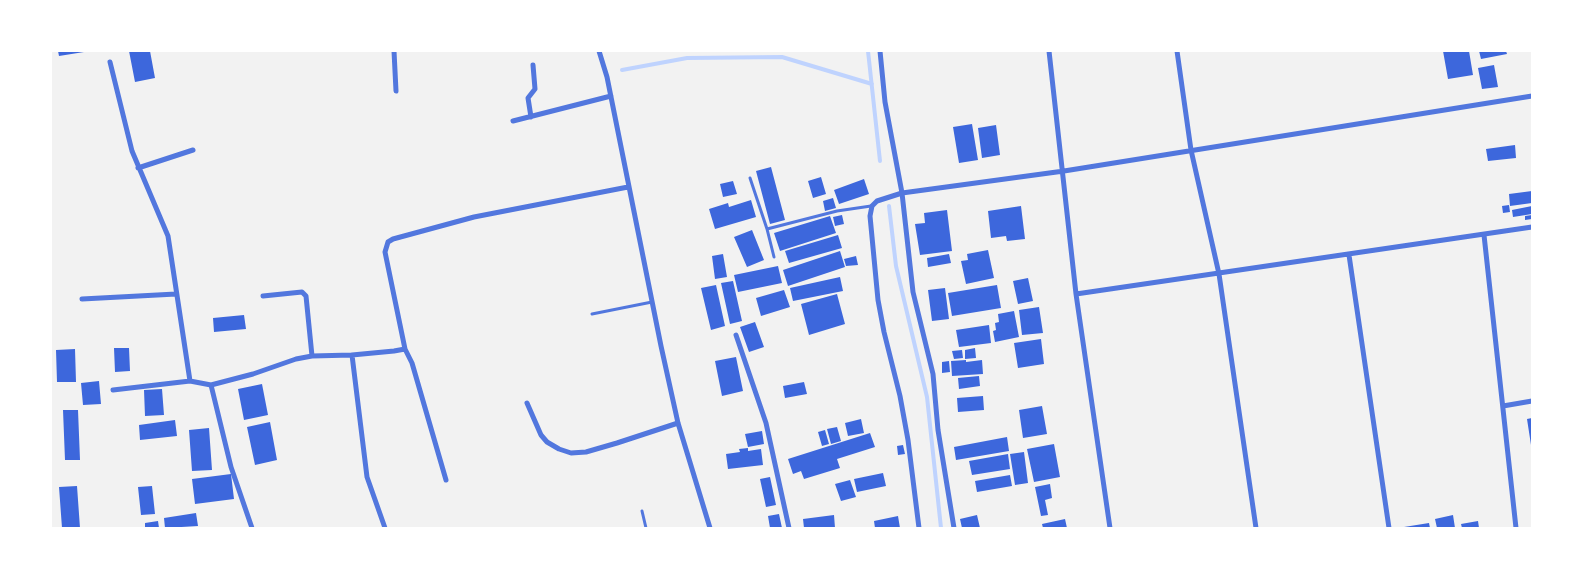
<!DOCTYPE html>
<style>
body{margin:0}
#map{position:relative;width:1583px;height:579px;overflow:hidden;background:#f2f2f2;font-family:"Open Sans",sans-serif}
canvas{display:block}
.frame{position:absolute;inset:0;border:52px solid #fff;pointer-events:none}
</style>
<div id="map">
<canvas width="1583" height="579"></canvas>
<div class="frame"></div>
</div>
<script>
const g = document.querySelector('canvas').getContext('2d');
g.lineJoin = 'round';
const poly = rows => new Path2D(rows.map(r => 'M' + r).join(''));
function trace(path, color, width, dash) { g.strokeStyle = color; g.lineWidth = width; g.lineCap = dash ? 'butt' : 'round'; g.setLineDash(dash || []); g.stroke(path); }
function fill(path, color) { g.fillStyle = color; g.fill(path, 'evenodd'); }
const stream = poly([
 [868,51,880,161],
 [622,70,687,58,782,57,872,84],
 [889,206,896,266,927,397,941,528]
]);
const building = poly([
 [58,51,84,51,84,52,59,56],
 [129,51,150,51,155,78,135,82],
 [1443,51,1469,51,1473,75,1448,79],
 [1479,51,1506,51,1507,54,1481,59],
 [1494,65,1498,87,1482,89,1478,68],
 [972,124,978,160,959,163,953,127],
 [996,125,1000,155,982,158,978,128],
 [1515,145,1516,158,1488,161,1486,149],
 [771,167,785,220,770,224,756,171],
 [821,177,826,194,813,198,808,181],
 [864,179,869,194,839,204,834,190],
 [733,181,737,194,723,197,720,184],
 [1532,191,1532,203,1510,206,1509,194],
 [833,198,836,208,825,211,823,201],
 [751,200,756,217,715,229,709,209,728,203,729,207],
 [1509,205,1510,212,1503,213,1502,206],
 [1021,206,1025,239,1007,241,1006,236,991,238,988,211],
 [1532,206,1532,214,1513,217,1512,210],
 [947,210,952,251,920,255,915,224,925,223,924,213],
 [842,215,844,224,835,226,833,217],
 [1532,215,1532,219,1525,220,1525,216],
 [830,216,836,233,780,251,774,233],
 [752,230,764,260,747,267,734,237],
 [838,235,842,248,789,263,785,251],
 [988,250,994,278,966,284,961,261,968,260,967,254],
 [840,251,845,267,788,286,783,270],
 [723,254,727,277,715,279,712,256],
 [949,254,951,263,928,267,927,258],
 [856,256,858,265,846,266,844,259],
 [778,266,782,283,738,292,734,275],
 [840,277,843,291,793,301,790,288],
 [1028,278,1033,301,1018,304,1013,281],
 [733,281,742,321,730,324,721,283],
 [716,285,725,326,711,330,701,288],
 [997,285,1001,308,952,316,948,293],
 [945,288,949,319,932,321,928,290],
 [784,290,790,307,761,316,756,298],
 [837,294,845,324,809,335,801,304],
 [1039,307,1043,333,1022,335,1019,310],
 [1014,311,1019,337,995,342,993,331,996,330,995,323,999,322,998,314],
 [244,315,246,329,214,332,213,318],
 [755,322,764,347,749,352,740,327],
 [989,325,991,343,959,347,956,330],
 [1041,339,1044,364,1018,368,1014,343],
 [114,348,129,348,130,371,115,372],
 [975,348,976,358,965,359,965,350],
 [75,349,76,382,57,382,56,350],
 [962,350,963,358,954,359,952,351],
 [736,357,743,391,722,396,715,361],
 [966,360,966,362,982,360,983,374,952,376,951,361],
 [949,361,950,372,942,373,942,362],
 [979,376,980,386,959,389,958,378],
 [99,381,101,404,83,405,81,383],
 [804,382,807,394,785,398,783,386],
 [262,384,268,415,244,420,238,389],
 [162,389,164,415,145,416,144,390],
 [983,396,984,410,958,412,957,398],
 [1042,406,1047,434,1023,438,1019,410],
 [63,410,78,410,80,460,65,460],
 [1532,418,1532,445,1531,445,1527,419],
 [861,419,864,433,848,436,845,423],
 [175,420,177,436,140,440,139,425],
 [270,422,277,460,255,465,247,427],
 [837,427,841,441,831,444,827,429],
 [209,428,212,470,192,471,189,430],
 [825,430,829,444,822,446,818,432],
 [762,431,764,444,748,447,745,434],
 [870,433,875,447,837,459,840,468,804,479,801,471,793,474,788,459],
 [1007,437,1009,451,956,460,954,447],
 [1054,444,1060,477,1034,482,1027,449],
 [903,445,905,454,898,455,897,446],
 [748,448,748,451,761,449,763,465,728,469,726,454,740,452,739,449],
 [1024,452,1028,483,1015,485,1010,454],
 [1008,454,1010,469,972,475,969,461],
 [883,473,886,486,857,492,854,479],
 [231,474,234,499,195,504,192,479],
 [1010,475,1012,486,977,492,975,481],
 [770,477,776,505,766,507,760,479],
 [850,480,856,497,841,501,835,484],
 [1050,484,1052,498,1045,500,1048,515,1041,516,1035,487],
 [77,486,80,528,62,528,59,487],
 [152,486,155,514,141,515,138,487],
 [196,513,198,526,165,528,164,518],
 [779,514,782,528,770,528,768,516],
 [834,515,835,528,804,528,803,519],
 [977,515,980,528,962,528,960,519],
 [1453,515,1455,528,1437,528,1435,519],
 [898,516,900,528,875,528,874,521],
 [1065,519,1067,528,1043,528,1042,524],
 [158,521,159,528,145,528,145,523],
 [1478,521,1479,528,1462,528,1461,524],
 [1429,523,1430,528,1405,528,1404,527]
]);
const service = poly([
 [750,178,767,229,837,211,871,206],
 [767,229,774,257],
 [592,314,652,302],
 [642,511,646,528]
]);
const minor = poly([
 [394,51,396,91],
 [599,51,607,77,661,346,678,423,710,528],
 [880,51,885,102,902,193,913,292,933,374,938,430,954,528],
 [1049,51,1076,294,1110,528],
 [1177,51,1191,150,1219,274,1256,528],
 [110,62,132,151,168,236,190,381,211,385,231,467,252,528],
 [531,117,528,98,535,89,533,65],
 [513,121,611,96],
 [138,168,193,150],
 [1484,235,1516,528],
 [1349,255,1389,528],
 [1076,294,1532,227],
 [263,296,302,292,306,296,312,356],
 [82,299,176,294],
 [736,335,766,423,789,528],
 [405,349,412,363,446,480],
 [352,355,367,477,385,528],
 [211,385,253,374,296,359,312,356,352,355,394,351,405,349,385,252,388,242,393,239,474,217,628,187],
 [113,390,190,381],
 [527,403,541,435,547,442,559,449,571,453,586,452,617,443,678,423],
 [1503,406,1532,401],
 [919,528,908,440,900,396,884,332,878,300,870,216,872,206,877,201,902,193,1064,171,1532,96]
]);
trace(stream, '#bfd3fe', 4);
fill(building, '#3d67dc');
trace(service, '#5277de', 3);
trace(minor, '#5277de', 5);
</script>
